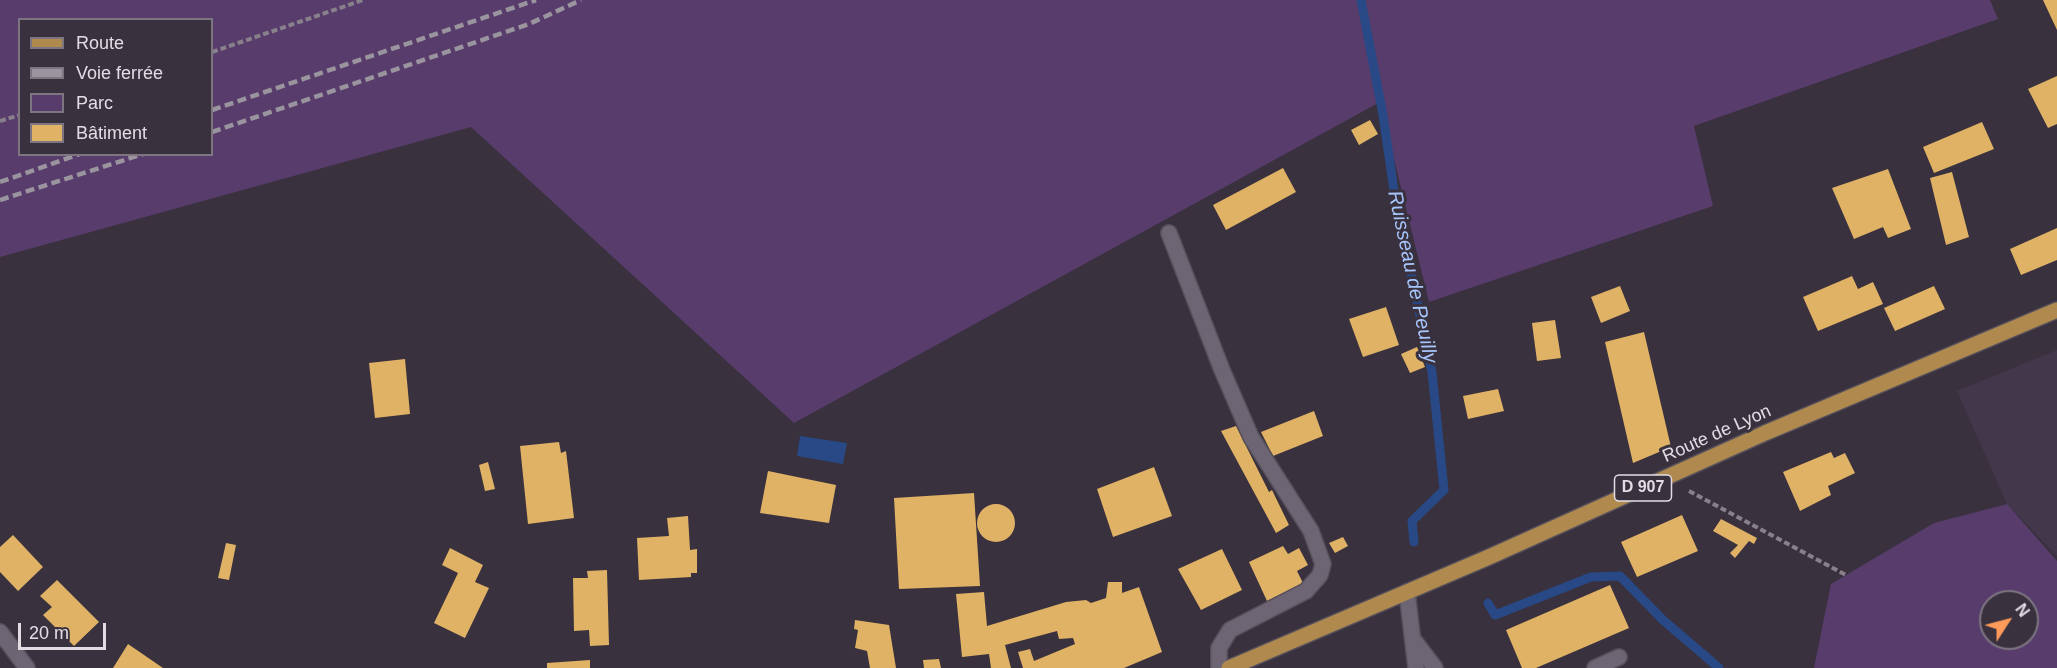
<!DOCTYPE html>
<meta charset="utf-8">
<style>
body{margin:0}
#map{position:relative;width:2057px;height:668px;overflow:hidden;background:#39313e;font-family:Helvetica,sans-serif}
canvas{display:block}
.legend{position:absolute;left:18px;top:18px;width:195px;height:138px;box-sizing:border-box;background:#39313e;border:2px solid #7d7681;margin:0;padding:8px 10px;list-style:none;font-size:18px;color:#e2dde5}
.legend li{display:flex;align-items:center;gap:12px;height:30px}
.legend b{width:30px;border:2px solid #7d7681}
.north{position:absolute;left:1979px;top:590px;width:60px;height:60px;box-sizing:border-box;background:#39313e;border:2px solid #7d7681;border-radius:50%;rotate:54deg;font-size:16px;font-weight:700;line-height:24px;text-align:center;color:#e2dde5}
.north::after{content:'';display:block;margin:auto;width:21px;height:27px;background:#ff9b5a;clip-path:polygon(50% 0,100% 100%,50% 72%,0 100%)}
.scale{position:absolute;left:18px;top:623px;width:88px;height:27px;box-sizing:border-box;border:3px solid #e2dde5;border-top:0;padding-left:8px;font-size:18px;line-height:21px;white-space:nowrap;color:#e2dde5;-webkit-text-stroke:4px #39313e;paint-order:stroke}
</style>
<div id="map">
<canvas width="2057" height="668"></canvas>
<ul class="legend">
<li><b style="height:8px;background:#af894e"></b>Route</li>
<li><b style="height:8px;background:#9a949e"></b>Voie ferrée</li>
<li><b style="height:16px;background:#583c6c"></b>Parc</li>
<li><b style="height:16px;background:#e0b266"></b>Bâtiment</li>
</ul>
<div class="north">N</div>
<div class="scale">20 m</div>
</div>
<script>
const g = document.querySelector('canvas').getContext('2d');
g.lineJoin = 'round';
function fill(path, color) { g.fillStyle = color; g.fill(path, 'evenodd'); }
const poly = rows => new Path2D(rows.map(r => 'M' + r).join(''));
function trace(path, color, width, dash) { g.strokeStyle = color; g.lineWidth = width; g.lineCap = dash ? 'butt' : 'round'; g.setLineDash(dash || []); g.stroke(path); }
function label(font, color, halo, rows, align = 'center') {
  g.font = font + ' Helvetica,sans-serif'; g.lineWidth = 6; g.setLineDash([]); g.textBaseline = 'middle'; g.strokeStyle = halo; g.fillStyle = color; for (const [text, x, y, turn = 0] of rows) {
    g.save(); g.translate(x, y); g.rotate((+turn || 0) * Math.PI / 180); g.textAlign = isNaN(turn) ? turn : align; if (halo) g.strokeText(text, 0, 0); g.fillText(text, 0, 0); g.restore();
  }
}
const built = poly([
 [2057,350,2057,556,2007,504,1957,391]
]);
const green = poly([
 [0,0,1990,0,1998,19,1694,126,1713,206,1429,302,1380,102,794,423,471,127,0,257],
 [20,20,212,20,212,154,20,154],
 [2007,504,2057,561,2057,668,1814,668,1831,584,1934,523],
 [1991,602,2027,602,2027,638,1991,638]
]);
const water = poly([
 [800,436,847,443,843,464,797,456]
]);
const stream = poly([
 [1361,0,1383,115,1395,198,1432,372,1444,490,1412,521,1414,542],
 [1488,603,1495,615,1591,577,1620,576,1663,620,1719,668]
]);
const building = poly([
 [2043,0,2057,0,2057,30],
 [2057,76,2057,124,2048,128,2028,89],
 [1370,120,1378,134,1359,145,1351,130],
 [1982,122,1994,149,1934,173,1923,147],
 [1283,168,1296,192,1226,230,1213,205],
 [1888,169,1911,229,1888,238,1883,227,1854,239,1832,188],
 [1952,172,1969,237,1946,245,1930,178],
 [2057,228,2057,260,2021,275,2010,249],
 [1852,276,1858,289,1873,282,1883,304,1818,331,1803,297],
 [1620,286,1630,311,1601,323,1591,297],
 [1934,286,1945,309,1895,331,1884,308],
 [1386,307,1399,345,1363,357,1349,319],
 [1555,320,1561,358,1537,361,1532,323],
 [1644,332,1671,447,1633,463,1605,342],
 [1417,347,1425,367,1410,373,1401,354],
 [405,359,410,414,375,418,369,363],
 [1498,389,1504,411,1468,419,1463,396],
 [1314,411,1323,436,1273,456,1261,432],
 [1236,426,1269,492,1272,490,1289,525,1276,533,1221,431],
 [559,442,561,453,566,451,574,518,528,524,520,446],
 [1831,452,1834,458,1845,453,1855,473,1828,486,1831,495,1800,511,1783,472],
 [488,462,495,489,485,491,479,465],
 [1154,467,1172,516,1113,537,1097,489],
 [768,471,836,485,829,523,760,513],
 [974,493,980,586,899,589,894,498],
 '977 523a19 19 0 1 1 38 0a19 19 0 1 1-38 0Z',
 [1682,515,1698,551,1637,577,1621,542],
 [688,516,690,550,697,549,697,573,691,573,691,577,639,580,637,538,669,536,667,518],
 [1721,519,1757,538,1754,544,1749,541,1735,558,1730,553,1738,545,1713,531],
 [13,535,43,567,18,591,0,572,0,547],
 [1343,537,1348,546,1335,553,1329,543],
 [226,543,236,545,229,580,218,578],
 [1283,546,1288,554,1299,548,1308,565,1297,571,1303,583,1267,601,1249,562],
 [450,548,483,565,475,582,489,588,465,638,434,623,458,573,442,565],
 [1222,549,1242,590,1201,610,1178,569],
 [607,570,609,645,590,646,589,630,574,631,573,578,588,578,587,571],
 [57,580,99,622,74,646,43,615,52,607,40,596],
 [1108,582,1122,582,1122,593,1139,587,1162,652,1124,668,1023,668,1018,652,1030,649,1034,661,1075,644,1073,638,1059,639,1057,631,1005,645,1011,668,991,668,989,654,962,657,956,594,984,592,987,626,1066,602,1086,600,1091,603,1106,598],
 [1610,585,1629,628,1536,668,1522,668,1506,630],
 [855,620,889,625,896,668,870,668,867,651,855,648,858,630,854,629],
 [128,644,163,668,113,668],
 [939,659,941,668,924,668,923,660],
 [590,660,590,668,547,668,547,663]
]);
const path = poly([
 [212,52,363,0],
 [0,121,20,115],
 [1689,491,1846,575]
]);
const minor = poly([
 [1169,233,1222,370,1251,437,1311,531,1323,564,1320,575,1306,591,1230,630,1219,648,1219,668],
 [1407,592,1416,668],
 [0,632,27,668],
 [1413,639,1435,668],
 [1595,668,1619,657]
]);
const major = poly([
 [1229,668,1489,557,1765,433,2057,310]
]);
const rail = poly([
 [212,110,536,0],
 [212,132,529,24,581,0],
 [0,182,80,154],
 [0,200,143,154]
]);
const shields = [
 [1643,488,57]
];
const shieldNames = [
 ["D 907",1643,488]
];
const streetNames = [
 ["Route de Lyon",1717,434,-24]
];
const waterNames = [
 ["Ruisseau de Peuilly",1412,277,78]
];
fill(built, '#43384b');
fill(green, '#583c6c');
fill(water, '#284985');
trace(stream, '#284985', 9);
fill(building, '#e0b266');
trace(minor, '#56505b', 18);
trace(major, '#56505b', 18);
trace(path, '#88818c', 4, [6, 3]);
trace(minor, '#6d6574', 15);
trace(major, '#af894e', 15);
trace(rail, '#9a949e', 4.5, [9, 4.5]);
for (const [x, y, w] of shields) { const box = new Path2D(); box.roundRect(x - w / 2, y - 13, w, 26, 4.5); g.fillStyle = '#39313e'; g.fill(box); trace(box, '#e2dde5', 1.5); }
label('bold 16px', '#e2dde5', null, shieldNames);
label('18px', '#e2dde5', '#39313e', streetNames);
label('italic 20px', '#a7c6fc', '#39313e', waterNames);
</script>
